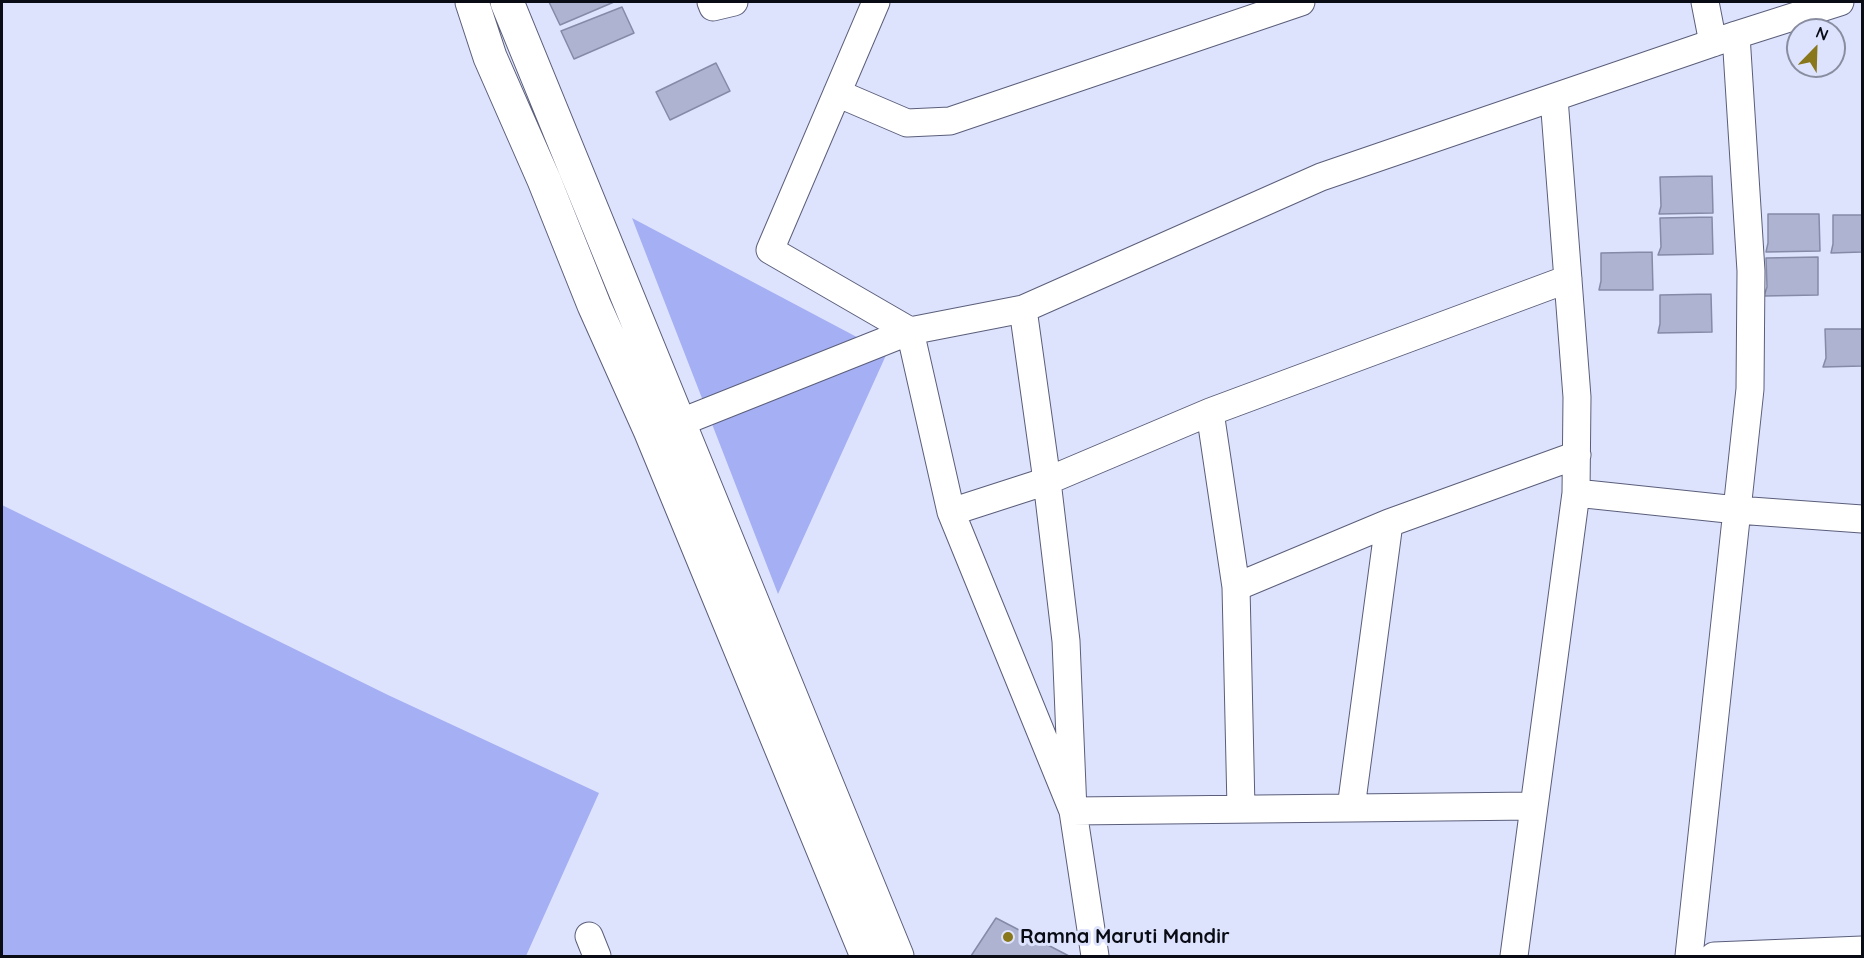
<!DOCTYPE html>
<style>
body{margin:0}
#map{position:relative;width:1864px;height:958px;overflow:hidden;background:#dee3fd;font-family:Quicksand,sans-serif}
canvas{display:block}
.frame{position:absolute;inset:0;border:3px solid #090b15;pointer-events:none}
.north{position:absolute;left:1786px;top:18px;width:60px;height:60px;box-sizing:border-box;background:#dee3fd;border:2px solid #898da0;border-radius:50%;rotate:23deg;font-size:16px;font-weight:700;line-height:24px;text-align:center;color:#090b15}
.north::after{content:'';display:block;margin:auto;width:21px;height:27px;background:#89771b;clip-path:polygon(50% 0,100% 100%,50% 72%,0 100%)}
</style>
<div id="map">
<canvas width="1864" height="958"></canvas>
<div class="frame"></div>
<div class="north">N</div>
</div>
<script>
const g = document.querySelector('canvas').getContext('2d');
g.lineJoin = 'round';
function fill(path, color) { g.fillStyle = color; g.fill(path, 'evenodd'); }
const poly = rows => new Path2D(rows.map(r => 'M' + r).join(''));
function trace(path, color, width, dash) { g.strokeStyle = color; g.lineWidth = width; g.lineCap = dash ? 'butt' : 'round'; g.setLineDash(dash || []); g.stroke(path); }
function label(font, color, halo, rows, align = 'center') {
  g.font = font + ' Quicksand,sans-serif'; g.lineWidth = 6; g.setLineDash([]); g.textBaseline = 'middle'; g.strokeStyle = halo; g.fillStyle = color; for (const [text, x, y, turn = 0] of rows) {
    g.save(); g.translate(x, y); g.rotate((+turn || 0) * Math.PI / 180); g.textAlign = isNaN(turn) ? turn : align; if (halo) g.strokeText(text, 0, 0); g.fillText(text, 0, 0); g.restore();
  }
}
const forest = poly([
 [632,218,887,353,778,594],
 [2,505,388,695,599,793,526,956,2,956]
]);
const building = poly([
 [549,2,614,2,560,25,549,2],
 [622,7,634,33,574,59,561,31,622,7],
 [716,63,730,91,670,120,656,92,716,63],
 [1712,176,1713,213,1659,214,1661,206,1660,177,1712,176],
 [1768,214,1819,214,1820,251,1766,252,1768,243,1768,214],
 [1833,215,1862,215,1862,252,1831,253,1833,244,1833,215],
 [1712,217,1713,254,1658,255,1661,247,1660,218,1712,217],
 [1652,252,1653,290,1599,290,1601,281,1601,253,1652,252],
 [1818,257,1818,295,1764,296,1767,287,1766,258,1818,257],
 [1711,294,1712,332,1658,333,1660,324,1660,295,1711,294],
 [1825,329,1862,329,1862,366,1823,367,1826,358,1825,329],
 [996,918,1069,956,971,956,996,918]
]);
const minor = poly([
 [711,2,713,7,734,2],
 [876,2,770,250,910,331,1023,309,1047,481,1066,641,1073,811,1095,956],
 [1705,2,1713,43],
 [837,93,907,123,950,121,1301,2],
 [1023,309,1321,177,1736,35,1840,2],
 [1210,412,1568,279],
 [679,423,910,331,951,512,1047,481,1210,412,1236,587,1389,523,1351,808,1533,806],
 [1576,493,1737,510,1862,519],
 [951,512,1073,811,1351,808],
 [1389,523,1577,455],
 [1236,587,1241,808],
 [589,936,597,956],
 [1514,956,1576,493,1577,397,1554,98],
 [1689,956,1750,389,1751,271,1736,35],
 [1714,956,1862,950]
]);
const tertiary = poly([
 [472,2,490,57,544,180,594,305,650,430,867,956],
 [507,2,897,956]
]);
const markers = [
 [1008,937,6,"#89771b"]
];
const poiNames = [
 ["Ramna Maruti Mandir",1020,937]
];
fill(forest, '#a5aff4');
fill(building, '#aeb3d2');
trace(building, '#858aa7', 1.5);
trace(minor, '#5a5e7a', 29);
trace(tertiary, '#5a5e7a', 35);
trace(minor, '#fff', 27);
trace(tertiary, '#fff', 33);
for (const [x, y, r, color] of markers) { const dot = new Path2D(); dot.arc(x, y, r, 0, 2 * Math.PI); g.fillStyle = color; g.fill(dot); trace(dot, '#dee3fd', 2); }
label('bold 20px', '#090b15', '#dee3fd', poiNames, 'left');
</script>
